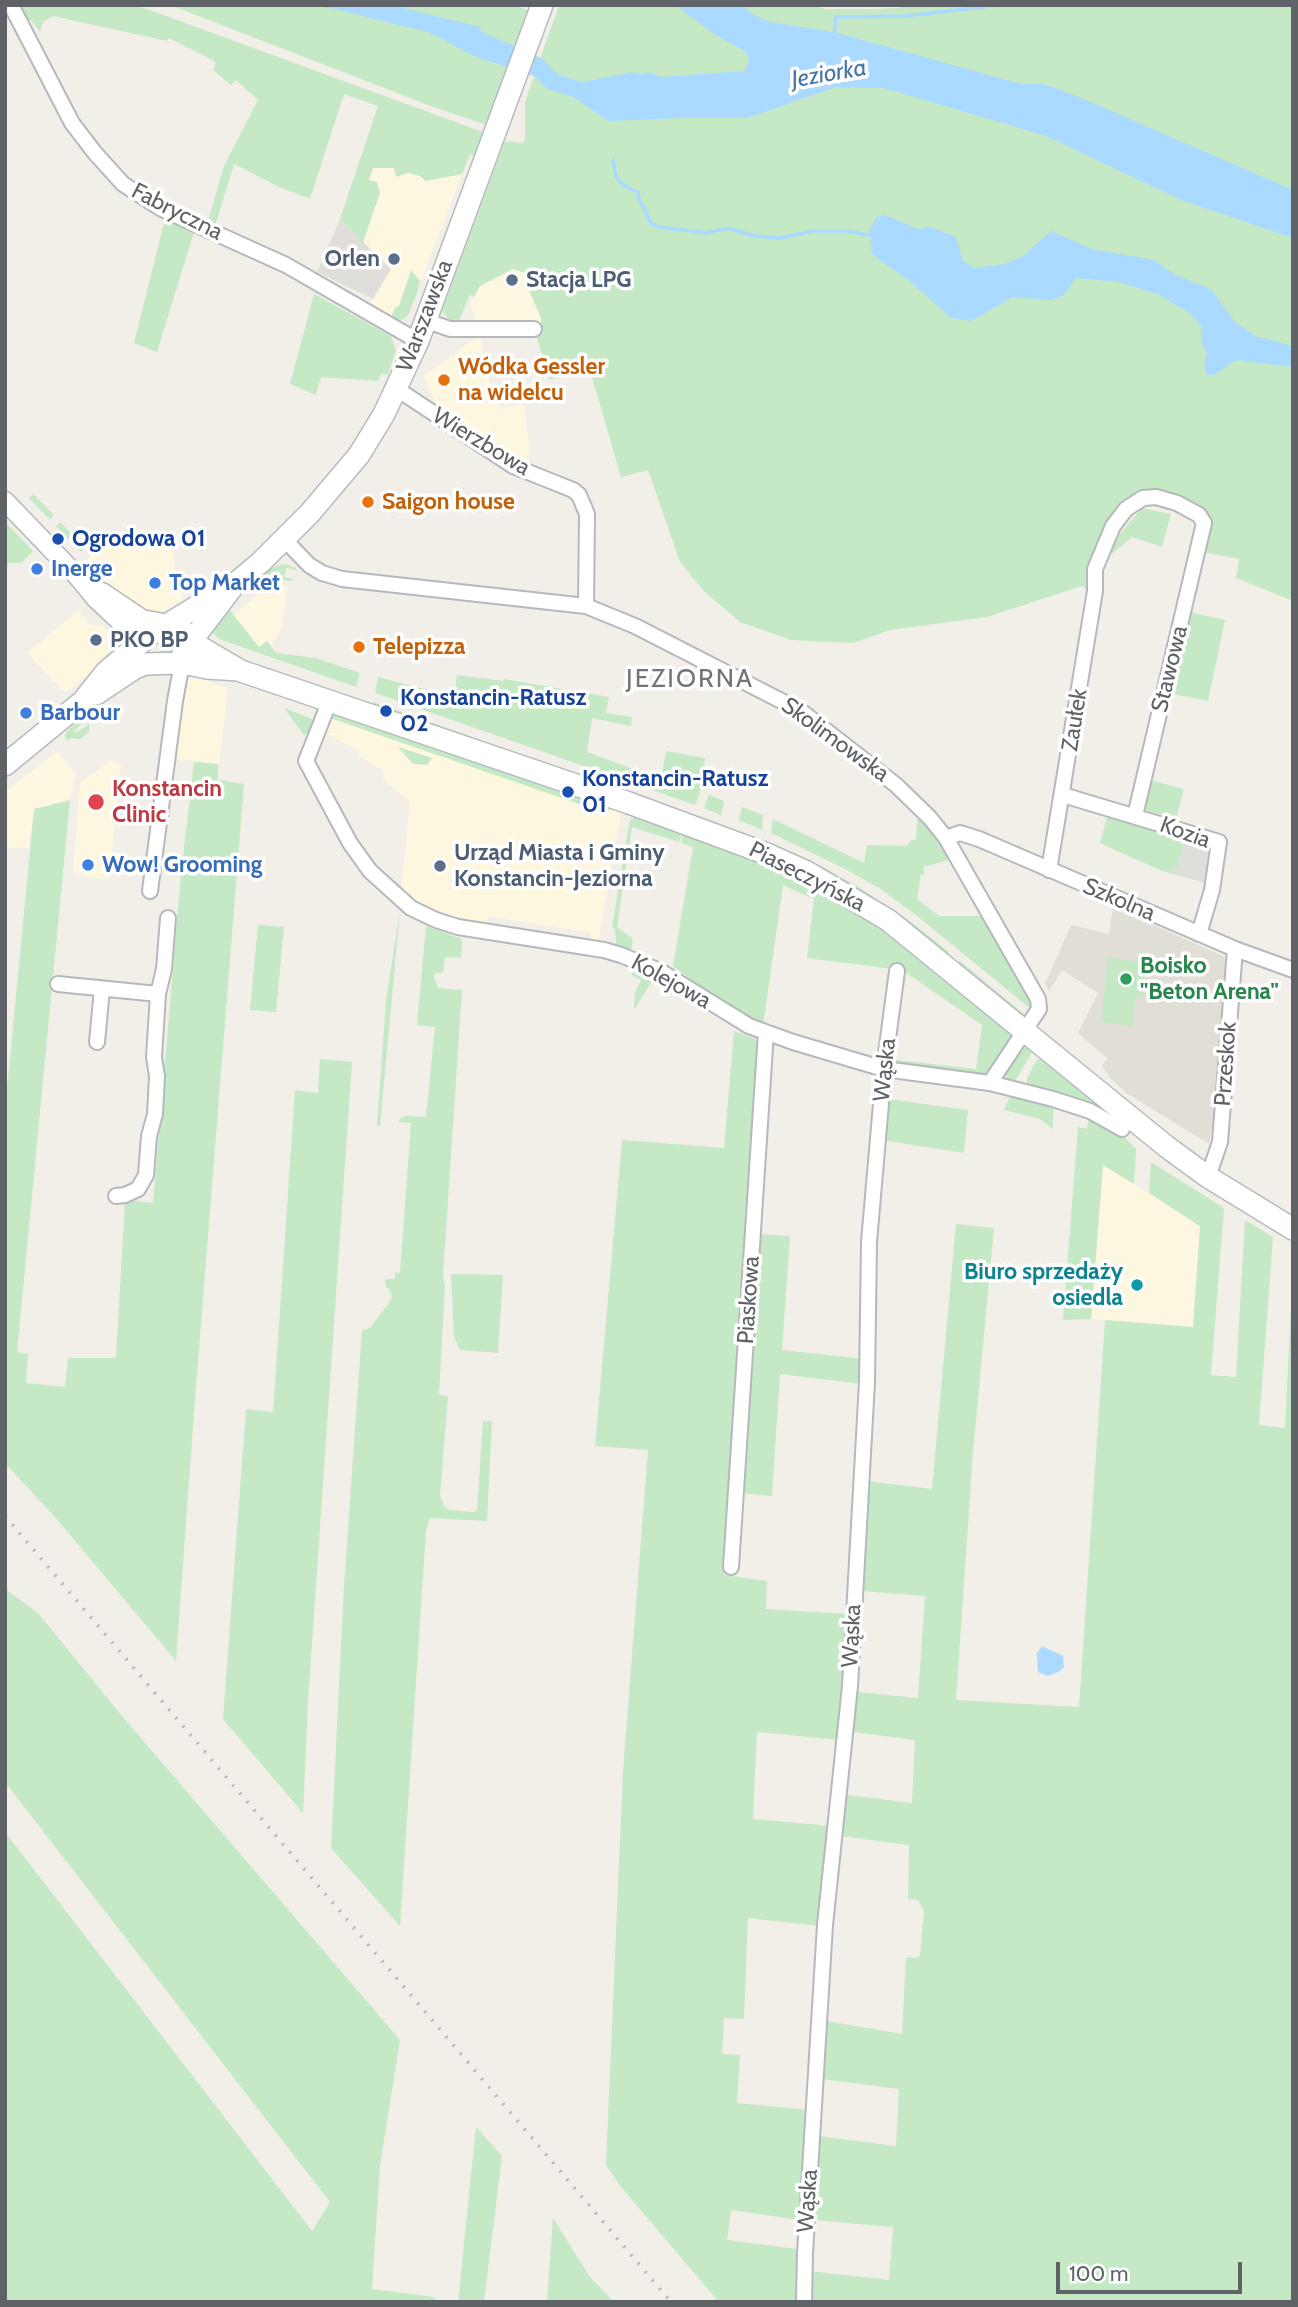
<!DOCTYPE html>
<meta charset="utf-8">
<style>
body{margin:0}
#map{position:relative;width:1298px;height:2307px;overflow:hidden;background:#f1efe8;font-family:Cabin,sans-serif}
canvas{display:block}
.frame{position:absolute;inset:0;border:7px solid #5f6368;pointer-events:none}
.scale{position:absolute;left:1056px;top:2262px;width:186px;height:32px;box-sizing:border-box;border:4px solid #5f6368;border-top:0;padding-left:9px;font-size:21px;line-height:24px;white-space:nowrap;color:#5f6368;-webkit-text-stroke:5px #fff;paint-order:stroke}
</style>
<div id="map">
<canvas width="1298" height="2307"></canvas>
<div class="frame"></div>
<div class="scale">100 m</div>
</div>
<script>
const g = document.querySelector('canvas').getContext('2d');
g.lineJoin = 'round';
function fill(path, color) { g.fillStyle = color; g.fill(path, 'evenodd'); }
const poly = rows => new Path2D(rows.map(r => 'M' + r).join(''));
function trace(path, color, width, dash) { g.strokeStyle = color; g.lineWidth = width; g.lineCap = dash ? 'butt' : 'round'; g.setLineDash(dash || []); g.stroke(path); }
function label(font, color, halo, rows, align = 'center') {
  g.font = font + ' Cabin,sans-serif'; g.lineWidth = 7; g.setLineDash([]); g.textBaseline = 'middle'; g.strokeStyle = halo; g.fillStyle = color; for (const [text, x, y, turn = 0] of rows) {
    g.save(); g.translate(x, y); g.rotate((+turn || 0) * Math.PI / 180); g.textAlign = isNaN(turn) ? turn : align; if (halo) g.strokeText(text, 0, 0); g.fillText(text, 0, 0); g.restore();
  }
}
const commercial = poly([
 [373,168,395,168,420,176,426,181,462,174,408,315,397,320,370,304,391,269,363,242,380,193,369,180],
 [513,269,528,274,530,293,541,318,541,325,473,322,475,316,470,305,480,286],
 [479,335,491,388,502,408,524,404,529,445,529,467,468,430,434,401,424,376],
 [171,531,175,531,174,566,180,592,184,599,158,614,145,611,110,586,87,560,97,542,128,539,161,545],
 [267,587,288,587,281,629,271,645,267,641,259,647,233,615],
 [78,611,90,625,104,626,116,640,111,644,113,648,99,660,102,663,65,693,27,653],
 [191,675,228,688,219,764,170,758,183,678],
 [330,718,619,809,621,815,599,938,595,942,590,942,591,933,488,916,486,925,459,919,416,903,401,893,410,802,383,779,383,771,358,755,359,751,325,733],
 [57,751,76,774,70,800,34,810,29,848,5,848,5,792],
 [109,761,121,764,109,880,73,874,80,783],
 [1103,1165,1200,1226,1193,1327,1091,1319]
]);
const industrial = poly([
 [340,219,391,269,373,299,317,272],
 [1185,838,1212,847,1206,883,1172,874,1173,869,1177,869]
]);
const education = poly([
 [1113,907,1223,956,1228,964,1214,1118,1209,1144,1126,1093,1111,1079,1102,1066,1107,1058,1078,1033,1098,993,1062,970,1049,991,1045,984,1071,925,1109,934]
]);
const green = poly([
 [16,5,136,5,483,132,473,156,470,154,462,174,426,181,420,176,408,173,396,177,394,168,373,168,369,180,377,182,380,193,363,242,340,219,378,106,344,94,310,199,279,187,234,164,216,223,208,221,224,166,258,100,236,80,231,85,213,70,216,62,169,38,167,41,53,16,43,22,40,32,31,20,25,22],
 [170,5,514,5,530,11,487,125,436,108],
 [559,5,809,5,826,9,875,9,898,8,904,5,1293,5,1293,601,1236,578,1239,559,1202,552,1209,520,1207,514,1198,507,1166,492,1151,491,1122,503,1100,538,1088,563,1091,593,1082,586,987,617,890,630,853,643,791,640,740,622,726,610,704,591,680,562,648,470,621,477,589,367,550,380,537,339,536,325,541,325,541,318,530,293,528,274,513,269,480,286,474,297,470,295,457,325,449,323,450,320,442,311,505,141,523,143,525,138,525,102],
 [166,215,195,229,157,352,134,343],
 [411,270,420,281,416,296,408,315,404,319,395,320,392,315,395,308,399,306],
 [314,294,391,336,396,351,388,375,381,374,378,381,321,377,316,395,290,384],
 [33,494,54,515,50,520,29,498],
 [1142,508,1171,514,1162,547,1132,537,1110,555,1120,534],
 [60,522,85,547,81,552,56,526],
 [8,525,33,551,21,563,8,563,7,567,5,566,5,527],
 [285,564,296,568,296,570,286,568,284,577,293,579,292,581,263,578,263,575,273,567],
 [228,608,259,647,267,641,276,653,316,658,360,673,356,687,219,639,213,632,213,626],
 [1189,612,1225,620,1208,701,1169,693],
 '158 645a9 9 0 1 1 18 0a9 9 0 1 1-18 0Z',
 [457,675,503,681,504,679,609,697,606,713,632,717,631,726,592,718,587,752,661,779,666,751,705,758,700,792,695,805,375,693,378,677,424,689,424,696,453,706],
 [373,702,692,814,691,817,372,705],
 [284,708,312,719,309,733,304,735],
 [337,714,609,806,608,814,330,718],
 [83,717,85,719,82,724,74,731,76,733,89,724,89,732,80,739,71,738,67,741,65,736,67,731],
 [398,747,432,758,427,765,413,764],
 [194,762,218,764,218,780,244,784,195,1399,176,1661,55,1517,5,1463,5,1110,34,809,70,800,17,1352,28,1354,26,1383,65,1387,68,1358,116,1358,125,1200,153,1203,181,874],
 [1150,780,1184,789,1176,819,1142,809],
 [709,795,724,801,721,815,704,808],
 [742,807,763,815,762,830,739,820],
 [918,813,952,859,923,867,925,875,921,874,917,899,939,916,984,916,1033,1004,1032,1010,916,915,879,888,845,869,771,833,773,819,864,863,867,845,906,846,911,840,916,840],
 [1108,814,1185,838,1177,869,1173,869,1172,874,1155,868,1100,843],
 [637,816,683,832,679,842,632,827,617,927,633,939,631,950,616,944,615,929,612,928,629,824,631,819],
 [684,832,774,865,880,925,1013,1035,1011,1043,990,1073,977,1076,893,1062,890,1058,893,1055,897,1060,976,1069,982,1025,902,970,807,958,814,899,783,885,763,1025,726,1006,673,966,693,847,681,843],
 [770,843,823,867,860,888,906,918,949,952,946,955,769,845],
 [400,910,380,1126,377,1126,386,1001],
 [258,925,284,927,276,1012,250,1010],
 [426,926,462,939,461,958,445,957,443,973,435,973,434,977,438,988,462,990,443,1275,445,1286,439,1395,448,1396,440,1496,444,1506,449,1510,474,1512,477,1510,483,1421,492,1421,487,1521,430,1518,426,1531,400,1926,331,1848,344,1586,362,1330,370,1328,389,1303,392,1297,389,1289,386,1287,385,1279,395,1279,395,1272,400,1273,411,1123,398,1122,402,1117,408,1116,426,1117,435,1027,417,1025],
 [1108,957,1148,963,1144,996,1136,995,1132,1026,1101,1022],
 [960,961,1025,1015,1022,1016,957,964],
 [634,969,652,977,652,981,634,1010,635,993,641,980,631,975],
 [734,1031,761,1041,724,1575,767,1581,766,1609,848,1614,839,1740,757,1732,753,1819,831,1826,820,1926,748,1918,744,2019,724,2018,722,2054,740,2055,737,2103,809,2110,800,2220,731,2210,727,2240,798,2249,798,2302,719,2302,621,2187,606,2165,623,1771,648,1450,595,1446,622,1140,724,1148],
 [1029,1047,1034,1049,1013,1084,1010,1083,1005,1075,1007,1069,1021,1049],
 [1043,1057,1142,1135,1143,1142,1113,1119,1027,1087,1027,1078,1036,1061],
 [320,1059,352,1062,308,1702,303,1813,223,1719,246,1409,273,1412,295,1090,318,1093],
 [1010,1097,1053,1108,1053,1129,1040,1119,1004,1110],
 [889,1099,968,1110,964,1153,881,1140,886,1102],
 [1089,1117,1122,1135,1136,1149,1134,1184,1103,1165,1091,1319,1063,1320,1078,1127,1087,1129],
 [1151,1162,1224,1208,1211,1375,1236,1377,1245,1220,1273,1237,1259,1425,1285,1428,1293,1266,1293,2302,811,2302,810,2271,889,2280,893,2227,813,2220,818,2136,896,2146,898,2110,899,2089,822,2079,826,2021,902,2034,906,1957,916,1958,920,1956,924,1911,918,1900,908,1899,909,1845,841,1836,847,1795,912,1803,915,1740,853,1732,857,1692,918,1698,925,1596,861,1591,866,1481,932,1489,956,1224,994,1228,973,1452,956,1700,1079,1707,1105,1320,1193,1327,1200,1226,1149,1193],
 [757,1234,790,1236,782,1350,863,1359,862,1384,780,1374,772,1496,741,1493],
 [451,1274,503,1275,498,1353,460,1350,454,1337],
 [5,1589,38,1613,122,1716,400,2040,380,2166,372,2289,434,2297,437,2302,5,2302,5,1832,312,2231,330,2202,5,1782],
 [476,2127,502,2156,484,2302,458,2302],
 [553,2218,590,2277,614,2302,547,2302]
]);
const water = poly([
 [307,5,391,5,480,27,482,32,541,58,559,75,582,82,633,72,641,74,649,72,662,77,745,71,749,60,746,52,711,32,676,5,743,5,752,14,770,22,834,32,1021,84,1044,84,1079,97,1293,190,1293,238,1181,200,1046,136,884,88,836,87,747,118,680,118,608,121,573,97,547,89,534,76,474,56,428,32,335,9],
 [885,215,918,229,930,227,956,237,963,261,974,268,1005,264,1023,256,1051,231,1092,249,1154,260,1175,275,1211,289,1235,322,1255,336,1293,346,1293,367,1236,360,1214,375,1207,375,1204,364,1207,353,1201,342,1201,326,1191,314,1158,294,1118,282,1076,278,1063,296,1050,300,1013,297,971,321,951,318,913,284,872,254,869,230,877,217],
 [1042,1646,1063,1656,1064,1667,1060,1671,1048,1676,1038,1672,1037,1653]
]);
const stream = poly([
 [834,35,836,17,905,16,1001,5],
 [613,160,616,176,623,185,638,192,640,203,644,207,648,218,652,224,659,227,706,233,729,228,754,236,780,238,813,231,847,231,874,236]
]);
const minor = poly([
 [11,5,72,123,95,153,123,184,160,208,286,265,418,341],
 [424,320,450,329,534,329],
 [397,389,513,466,573,490,579,495,587,514,586,606],
 [284,539,309,565,322,573,342,579,586,606,635,626,801,711,896,785,930,818,946,838,1038,999,1039,1009,990,1083],
 [330,700,306,761,350,843,370,871,411,908,436,920,458,927,604,950,621,955,660,971,749,1026,793,1042,884,1069,990,1083,1053,1099,1090,1111,1122,1129],
 [1063,795,1219,842,1212,890,1199,934],
 [946,838,960,833,979,839,1235,949,1293,970],
 [1049,870,1095,591,1095,569,1113,526,1126,509,1143,498,1156,497,1177,503,1199,515,1204,523,1135,816],
 [150,891,175,701,182,663],
 [58,984,158,994],
 [97,1042,102,989],
 [1208,1177,1220,1142,1235,949],
 [116,1196,125,1195,138,1189,146,1175,149,1136,155,1114,157,1076,154,1057,158,994,164,969,168,918],
 [731,1567,766,1032],
 [804,2302,805,2253,825,1925,850,1686,867,1382,869,1242,884,1069,897,971]
]);
const tertiary = poly([
 [5,501,78,577,96,599,142,642],
 [102,592,142,619,168,624]
]);
const secondary = poly([
 [168,624,180,628,195,644,241,671,629,803,767,854,807,872,888,920,1167,1147,1208,1177,1293,1229],
 [183,652,231,589],
 [96,694,135,668,146,664,182,663,207,668,239,670],
 [5,765,83,701,106,672,150,635,236,583,261,562,310,513,359,455,384,414,418,341,542,5]
]);
const rail = poly([
 [5,1516,671,2302]
]);
const markers = [
 [394,259,7,"#5c6f8a"],
 [512,280,7,"#5c6f8a"],
 [444,380,7,"#e8710a"],
 [368,502,7,"#e8710a"],
 [58,539,7,"#1a4fb4"],
 [37,569,7,"#3f7fe0"],
 [155,583,7,"#3f7fe0"],
 [96,640,7,"#5c6f8a"],
 [359,647,7,"#e8710a"],
 [386,711,7,"#1a4fb4"],
 [26,713,7,"#3f7fe0"],
 [568,792,7,"#1a4fb4"],
 [96,802,9,"#e0444e"],
 [88,865,7,"#3f7fe0"],
 [440,866,7,"#5c6f8a"],
 [1126,979,7,"#2e9e5b"],
 [1137,1285,7,"#0f9aa8"]
];
const streetNames = [
 ["Fabryczna",177,212,27],
 ["Warszawska",425,316,-69],
 ["Wierzbowa",481,442,31],
 ["Stawowa",1170,669,-76],
 ["Zaułek",1075,720,-81],
 ["Skolimowska",835,740,36],
 ["Kozia",1185,833,20],
 ["Piaseczyńska",807,877,27],
 ["Szkolna",1119,900,23],
 ["Kolejowa",671,982,29],
 ["Przeskok",1226,1064,-86],
 ["Wąska",885,1070,-84],
 ["Piaskowa",749,1300,-86],
 ["Wąska",852,1636,-87],
 ["Wąska",808,2201,-86]
];
const serviceNames = [
 ["Orlen",380,259,"right"],
 ["Stacja LPG",526,280],
 ["PKO BP",110,640],
 ["Urząd Miasta i Gminy",454,853],
 ["Konstancin-Jeziorna",454,879]
];
const foodNames = [
 ["Wódka Gessler",458,367],
 ["na widelcu",458,393],
 ["Saigon house",382,502],
 ["Telepizza",373,647]
];
const transitNames = [
 ["Ogrodowa 01",72,539],
 ["Konstancin-Ratusz",400,698],
 ["02",400,724],
 ["Konstancin-Ratusz",582,779],
 ["01",582,805]
];
const shopNames = [
 ["Inerge",51,569],
 ["Top Market",169,583],
 ["Barbour",40,713],
 ["Wow! Grooming",102,865]
];
const healthNames = [
 ["Konstancin",112,789],
 ["Clinic",112,815]
];
const leisureNames = [
 ["Boisko",1140,966],
 ["\"Beton Arena\"",1140,992]
];
const cultureNames = [
 ["Biuro sprzedaży",1123,1272],
 ["osiedla",1123,1298]
];
const waterNames = [
 ["Jeziorka",829,74,-10]
];
const quarterNames = [
 ["JEZIORNA",690,679]
];
fill(commercial, '#fef7e0');
fill(industrial, '#e0deda');
fill(education, '#e1ded6');
fill(green, '#c5e8c5');
fill(water, '#aadaff');
trace(stream, '#aadaff', 3.5);
trace(minor, '#b5b8bc', 18);
trace(tertiary, '#b5b8bc', 21);
trace(secondary, '#b6babf', 24);
trace(minor, '#fff', 14);
trace(tertiary, '#fff', 18);
trace(secondary, '#fff', 21);
trace(rail, '#b6b7b8', 3.5, [2, 9]);
for (const [x, y, r, color] of markers) { const dot = new Path2D(); dot.arc(x, y, r, 0, 2 * Math.PI); g.fillStyle = color; g.fill(dot); trace(dot, '#fff', 2.5); }
label('23px', '#5f6368', '#fff', streetNames);
label('bold 23px', '#4e5e75', '#fff', serviceNames, 'left');
label('bold 23px', '#c56008', '#fff', foodNames, 'left');
label('bold 23px', '#164399', '#fff', transitNames, 'left');
label('bold 23px', '#366cbe', '#fff', shopNames, 'left');
label('bold 23px', '#be3a42', '#fff', healthNames, 'left');
label('bold 23px', '#27864d', '#fff', leisureNames, 'left');
label('bold 23px', '#0d838f', '#fff', cultureNames, 'right');
label('italic 24px', '#4174aa', '#fff', waterNames);
g.letterSpacing = '2px';
label('26px', '#70757a', '#fff', quarterNames);
g.letterSpacing = '0px';
</script>
